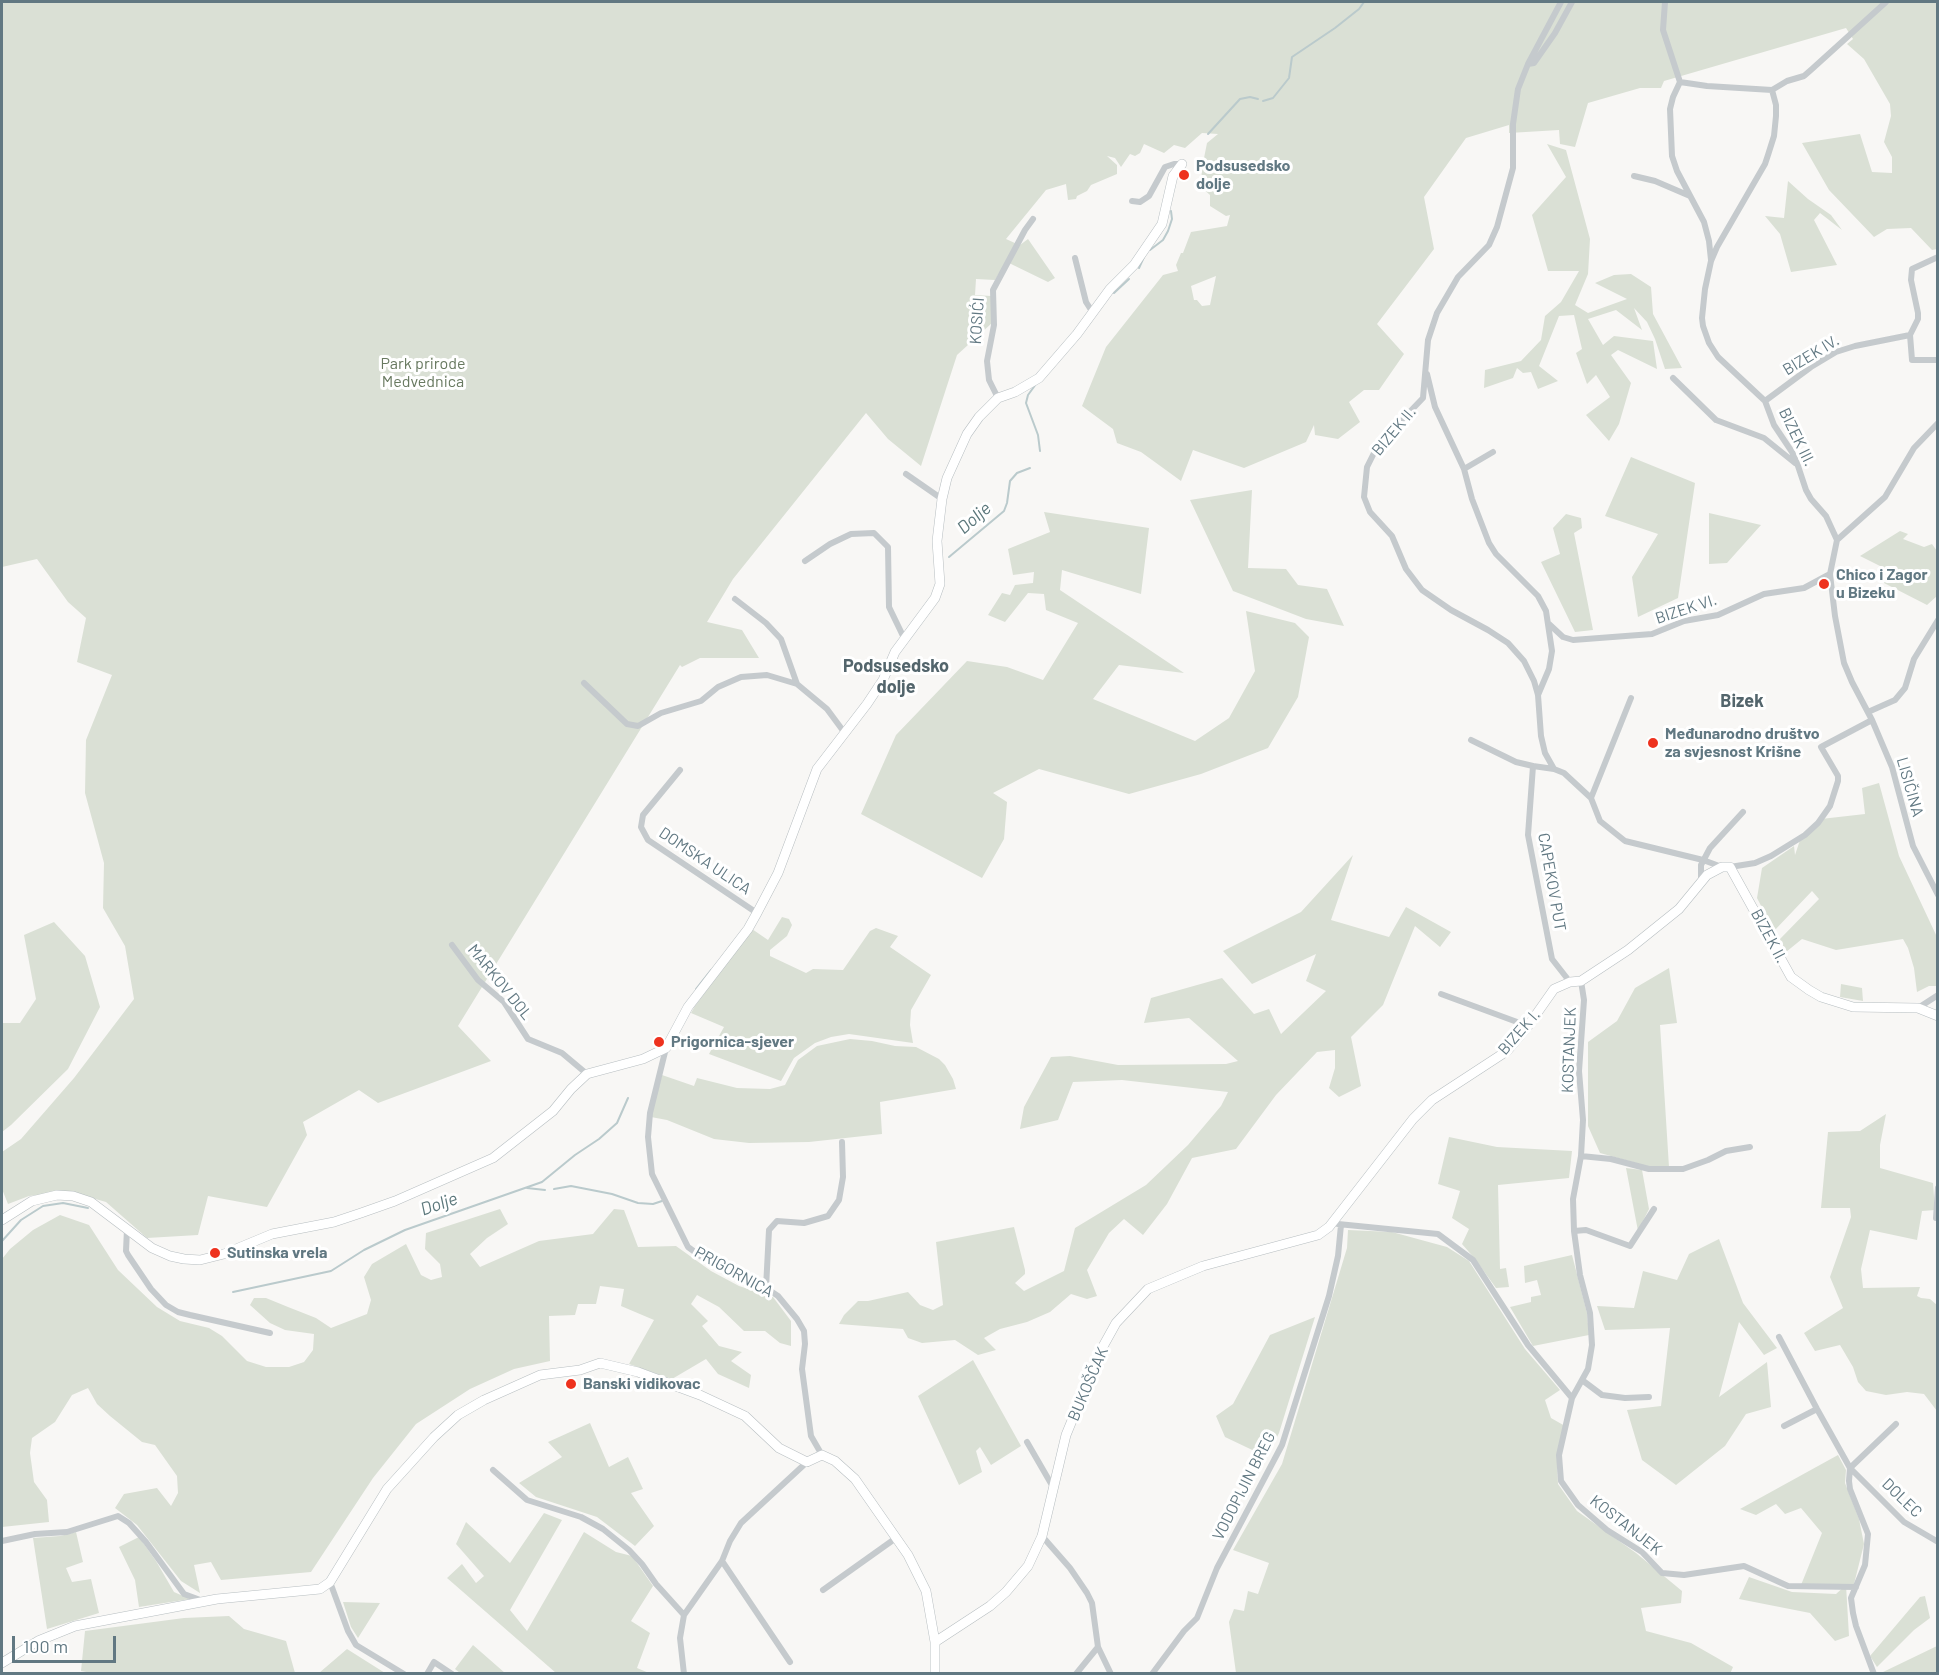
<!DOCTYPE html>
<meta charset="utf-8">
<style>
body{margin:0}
#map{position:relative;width:1939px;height:1675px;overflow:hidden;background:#f8f7f5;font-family:Barlow,sans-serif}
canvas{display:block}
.frame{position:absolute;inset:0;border:3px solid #617882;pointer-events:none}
.scale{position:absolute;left:12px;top:1636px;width:104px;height:27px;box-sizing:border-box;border:3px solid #617882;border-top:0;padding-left:8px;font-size:18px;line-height:21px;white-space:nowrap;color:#617882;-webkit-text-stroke:4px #fff;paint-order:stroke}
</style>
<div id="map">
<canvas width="1939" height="1675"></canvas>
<div class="frame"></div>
<div class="scale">100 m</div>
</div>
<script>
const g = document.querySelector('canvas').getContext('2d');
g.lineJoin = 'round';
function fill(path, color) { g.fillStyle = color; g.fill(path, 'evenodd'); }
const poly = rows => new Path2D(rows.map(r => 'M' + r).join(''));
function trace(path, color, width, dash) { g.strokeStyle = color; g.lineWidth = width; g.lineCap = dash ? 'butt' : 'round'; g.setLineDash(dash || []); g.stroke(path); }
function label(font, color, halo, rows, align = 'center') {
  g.font = font + ' Barlow,sans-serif'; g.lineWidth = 6; g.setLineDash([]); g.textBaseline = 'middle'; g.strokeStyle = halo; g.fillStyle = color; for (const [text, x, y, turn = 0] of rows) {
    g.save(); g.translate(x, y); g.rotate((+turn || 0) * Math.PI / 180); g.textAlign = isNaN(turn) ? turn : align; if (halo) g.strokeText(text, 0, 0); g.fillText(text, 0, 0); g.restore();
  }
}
const green = poly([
 [2,2,1937,2,1937,249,1932,250,1911,228,1887,229,1874,237,1829,190,1802,143,1860,134,1872,172,1892,173,1892,157,1884,142,1891,116,1890,104,1864,59,1847,44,1853,39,1846,28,1664,81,1661,88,1640,88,1588,103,1575,147,1560,144,1559,130,1509,133,1509,125,1466,138,1424,197,1434,249,1377,324,1404,354,1379,390,1364,390,1349,402,1360,422,1338,439,1315,435,1314,425,1306,442,1244,468,1193,450,1181,481,1141,452,1117,443,1113,429,1082,406,1106,347,1163,275,1178,271,1176,265,1181,253,1183,253,1191,232,1227,226,1230,215,1226,216,1210,206,1210,195,1201,187,1202,168,1207,143,1218,134,1202,133,1185,148,1174,145,1164,153,1144,144,1140,153,1135,156,1130,154,1121,167,1115,158,1107,156,1117,165,1117,174,1091,185,1087,191,1077,196,1076,199,1068,200,1066,184,1046,190,1006,239,1017,244,995,280,976,279,975,295,991,296,992,323,957,355,921,466,888,439,866,413,733,579,707,622,742,630,759,658,700,658,682,667,680,665,458,1026,491,1061,378,1103,359,1090,303,1122,307,1135,267,1207,208,1196,198,1235,147,1238,106,1202,71,1192,29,1196,8,1204,2,1189,2,1152,21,1139,74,1078,134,999,125,946,103,908,104,863,85,793,86,740,112,675,77,662,86,618,68,602,37,559,2,567],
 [1216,276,1210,305,1202,306,1197,300,1194,300,1191,286],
 [1547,144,1566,150,1590,239,1588,274,1575,305,1588,313,1627,299,1595,283,1614,275,1631,274,1651,287,1653,314,1682,368,1665,369,1655,339,1647,322,1634,308,1642,330,1616,310,1588,319,1603,345,1614,336,1653,341,1657,369,1618,350,1611,355,1631,383,1619,424,1609,441,1586,415,1610,397,1596,375,1587,384,1576,353,1582,349,1574,315,1559,316,1539,366,1558,381,1538,389,1531,372,1523,373,1517,368,1513,378,1484,388,1485,370,1521,361,1541,340,1545,316,1561,302,1579,271,1548,271,1532,215,1566,177],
 [1788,181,1808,199,1831,215,1842,230,1820,213,1814,220,1837,265,1791,272,1780,234,1765,216,1784,218],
 [1028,239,1055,278,1048,282,1009,263,1020,245],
 [1631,457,1695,483,1678,598,1638,617,1632,577,1658,534,1605,516],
 [1252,490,1248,568,1286,569,1298,585,1327,589,1344,626,1306,619,1233,591,1190,500],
 [1044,512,1149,528,1141,594,1062,570,1060,590,1184,673,1119,665,1093,699,1195,741,1229,718,1255,671,1246,611,1295,623,1309,637,1298,697,1268,748,1201,774,1129,794,1039,769,993,793,1007,802,1004,839,982,878,861,814,896,735,967,661,1007,667,1043,680,1078,623,1046,610,1044,594,1028,593,1005,622,988,615,1002,593,1010,595,1015,585,1033,583,1034,572,1013,575,1008,549,1050,532],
 [1709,513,1761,525,1727,563,1709,564],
 [1566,514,1581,518,1582,528,1574,533,1593,630,1575,632,1541,562,1560,554,1553,528],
 [1900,531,1908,534,1903,539,1924,547,1932,544,1937,551,1937,596,1927,605,1884,583,1890,571,1860,556],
 [1879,783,1899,856,1937,937,1937,986,1929,986,1917,992,1914,968,1908,948,1903,939,1836,950,1802,939,1786,952,1780,939,1819,899,1812,891,1774,931,1757,898,1762,868,1794,846,1795,855,1801,837,1821,819,1865,814,1862,788],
 [1353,855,1331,920,1389,937,1406,907,1451,932,1440,947,1415,926,1383,1005,1351,1037,1361,1086,1339,1097,1329,1088,1335,1068,1335,1050,1317,1052,1276,1095,1236,1149,1192,1158,1167,1204,1143,1235,1124,1219,1109,1233,1087,1270,1097,1296,1087,1299,1071,1294,1050,1312,1027,1322,1000,1329,984,1338,996,1350,978,1355,955,1340,922,1343,908,1338,903,1329,839,1324,844,1315,858,1301,868,1301,908,1292,920,1305,933,1310,943,1305,936,1242,1014,1227,1025,1270,1025,1274,1015,1283,1024,1291,1064,1271,1075,1228,1146,1185,1188,1145,1221,1106,1228,1092,1122,1080,1073,1082,1058,1120,1020,1129,1024,1107,1051,1057,1070,1056,1118,1065,1226,1064,1238,1061,1189,1018,1144,1023,1151,998,1222,978,1254,1014,1269,1009,1281,1034,1326,991,1306,981,1316,954,1252,984,1223,951,1301,912],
 [782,917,789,919,792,925,787,936,770,950,770,956,806,973,813,969,843,970,870,931,876,928,898,936,890,947,931,975,911,1010,910,1025,913,1043,849,1034,831,1037,815,1043,794,1058,781,1081,709,1054,724,1027,691,1013,695,1006,752,929,768,940],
 [54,922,85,956,100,1007,68,1069,11,1125,2,1132,2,1023,20,1023,36,999,24,935],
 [1669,968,1677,1023,1660,1025,1669,1167,1647,1166,1600,1153,1588,1126,1588,1042,1617,1021,1635,988],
 [1841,984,1862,988,1863,1001,1840,997],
 [850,1039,872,1041,895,1046,916,1047,939,1059,945,1065,953,1079,956,1089,880,1102,882,1134,809,1142,749,1143,714,1139,667,1120,651,1117,662,1075,694,1086,697,1078,737,1088,770,1089,785,1085,798,1060,817,1046],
 [1886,1114,1880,1145,1880,1168,1933,1183,1935,1210,1922,1211,1917,1240,1870,1230,1861,1269,1863,1288,1920,1287,1917,1296,1921,1298,1930,1299,1937,1305,1937,1411,1924,1394,1907,1392,1886,1395,1866,1391,1858,1382,1853,1367,1840,1345,1815,1351,1804,1333,1843,1308,1830,1277,1851,1217,1850,1208,1821,1208,1828,1132,1860,1131],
 [1449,1137,1497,1147,1572,1151,1569,1178,1498,1185,1500,1269,1506,1268,1509,1287,1496,1288,1475,1259,1462,1244,1469,1229,1452,1218,1460,1191,1438,1184],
 [1626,1168,1642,1170,1649,1209,1638,1231],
 [500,1209,508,1224,487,1238,470,1254,480,1267,539,1241,593,1234,614,1209,624,1210,638,1247,676,1246,711,1271,739,1286,773,1297,791,1321,791,1346,780,1343,765,1331,744,1331,719,1307,697,1295,691,1304,708,1321,702,1326,719,1346,742,1352,731,1361,751,1375,749,1388,718,1374,706,1359,672,1379,629,1364,654,1320,621,1306,624,1289,600,1286,596,1304,578,1304,575,1315,549,1316,550,1361,514,1369,470,1389,416,1424,373,1478,311,1572,221,1580,211,1562,194,1565,200,1593,181,1581,137,1525,115,1508,124,1494,157,1488,171,1506,178,1493,177,1476,155,1445,142,1442,110,1416,97,1404,88,1388,72,1395,55,1422,32,1438,30,1453,34,1482,47,1500,49,1522,2,1527,2,1259,10,1249,33,1230,60,1215,89,1225,118,1270,157,1307,180,1321,209,1328,222,1336,247,1361,266,1367,289,1367,304,1362,313,1350,314,1334,285,1330,270,1323,250,1305,254,1298,266,1298,288,1307,316,1318,331,1328,367,1314,371,1300,364,1277,372,1264,406,1244,421,1275,431,1280,442,1277,440,1264,425,1249,426,1233],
 [1348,1230,1392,1232,1447,1247,1469,1261,1525,1349,1560,1390,1545,1400,1551,1418,1565,1426,1557,1462,1558,1484,1577,1511,1636,1553,1682,1591,1681,1603,1641,1608,1646,1631,1691,1643,1733,1667,1730,1674,1236,1673,1229,1622,1234,1609,1244,1611,1248,1591,1258,1594,1269,1563,1233,1550,1282,1464,1347,1248],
 [1719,1239,1743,1303,1777,1348,1764,1355,1739,1322,1719,1397,1767,1362,1771,1407,1746,1414,1725,1446,1676,1485,1642,1460,1627,1410,1661,1406,1670,1328,1605,1330,1597,1306,1634,1308,1643,1271,1677,1280,1689,1254],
 [1572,1255,1587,1313,1589,1335,1533,1346,1510,1307,1531,1302,1531,1297,1541,1295,1537,1280,1525,1283,1524,1266],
 [1315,1317,1279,1433,1267,1457,1225,1437,1216,1416,1233,1404,1270,1335],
 [973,1360,1021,1446,991,1465,980,1447,976,1451,982,1472,959,1485,918,1396],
 [590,1423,609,1467,628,1457,643,1489,631,1493,654,1526,635,1546,597,1517,536,1497,519,1483,562,1457,548,1442],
 [1838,1455,1846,1470,1845,1483,1859,1519,1864,1544,1854,1584,1801,1585,1822,1533,1801,1508,1785,1514,1776,1504,1756,1515,1740,1509],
 [544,1513,562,1520,510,1610,527,1631,584,1532,616,1552,632,1556,653,1586,631,1621,650,1633,637,1668,649,1673,556,1673,447,1578,462,1564,476,1583,484,1576,456,1544,466,1522,510,1563],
 [76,1532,83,1562,66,1568,72,1582,91,1579,99,1613,47,1629,33,1538,60,1536],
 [139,1537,156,1561,174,1592,190,1599,139,1607,135,1580,119,1547],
 [1749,1577,1792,1592,1836,1594,1846,1585,1849,1636,1835,1641,1810,1613,1739,1599],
 [1925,1596,1930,1618,1914,1630,1877,1667,1870,1656,1920,1597],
 [343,1602,380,1603,358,1638,351,1627],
 [229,1616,244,1629,286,1641,295,1673,97,1674,81,1671,85,1631,184,1618],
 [473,1645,505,1673,460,1673,455,1669],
 [1937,1646,1937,1673,1881,1673],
 [347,1649,385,1673,319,1673]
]);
const stream = poly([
 [1263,101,1273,98,1289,78,1292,57,1335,28,1359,9,1364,2],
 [1208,134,1240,99,1250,97,1258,99],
 [1150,250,1163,240,1168,231,1172,219,1171,211],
 [1139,268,1144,257],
 [1114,293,1129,279],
 [1036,384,1028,395,1026,403,1038,435,1040,451],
 [949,557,1004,511,1007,503,1010,481,1017,473,1030,468],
 [696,989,711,970],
 [527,1188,545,1190],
 [554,1189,571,1186,612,1194,638,1203,653,1204,662,1201],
 [2,1241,21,1220,43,1206,63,1203,88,1208],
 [233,1292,331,1271,364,1250,405,1230,542,1182,575,1155,599,1139,617,1123,628,1098]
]);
const street = poly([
 [1561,2,1528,64,1518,89,1513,124,1513,168,1497,227,1489,245,1458,277,1437,313,1428,340,1423,398,1378,445,1367,467,1364,497,1370,512,1392,536,1406,569,1422,590,1451,610,1488,630,1508,643,1524,661,1534,681,1538,695,1541,736,1545,753,1554,769,1564,773,1591,798,1600,821,1625,841,1703,860,1722,867],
 [1665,2,1663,30,1680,82,1673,97,1670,109,1672,156,1677,171,1704,222,1709,241,1711,260],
 [1528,64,1534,63,1555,33,1572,2],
 [1680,82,1707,86,1772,90],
 [1634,176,1655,181,1690,196],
 [1132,201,1140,202,1149,196,1165,167,1174,164,1182,164],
 [1938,257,1912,269,1911,280,1918,313,1918,319,1910,335,1912,360,1938,360],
 [1075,258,1086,302,1093,313],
 [1427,374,1435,407,1464,469,1472,499,1489,543,1496,554,1538,596,1546,611,1552,651,1549,669,1538,695],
 [1673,378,1716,420,1764,438,1795,463],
 [998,398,989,380,987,361,994,325,993,290,1025,230,1033,219],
 [1765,401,1811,367,1836,352,1855,346,1910,335],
 [1464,469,1493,452],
 [906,474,942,499],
 [1837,540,1885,497,1914,448,1938,423],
 [805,561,830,544,851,534,874,533,888,547,889,607,904,638],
 [735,599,766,623,781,639,797,684],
 [1549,624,1563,637,1573,640,1652,634,1684,621,1718,615,1764,594,1804,588,1830,574],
 [584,683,627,724,638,726,661,713,701,701,718,687,741,677,767,675,797,684,827,709,844,732],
 [1868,712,1895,700,1905,688,1914,659,1938,620],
 [1872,720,1892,767,1913,846,1938,895],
 [1471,740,1516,762,1533,766],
 [1554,769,1533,766,1528,835,1552,959,1570,982],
 [680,770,643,815,641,827,648,840,757,913],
 [1591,798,1631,698],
 [1730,867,1755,863,1771,856,1805,835,1818,823,1830,806,1838,781,1838,776,1821,747,1872,720,1852,682,1844,663,1835,616,1830,574,1837,540,1826,516,1811,499,1806,490,1798,466,1792,452,1774,425,1765,401,1718,357,1709,343,1703,326,1702,318,1705,289,1711,261,1717,247,1765,164,1768,155,1774,136,1776,116,1776,105,1772,90,1787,81,1804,76,1812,69,1886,2],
 [1701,881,1701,865,1710,848,1743,812],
 [452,945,478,980,504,1002,528,1039,562,1053,587,1074],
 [1581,981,1584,1000,1579,1071,1583,1120,1581,1156,1573,1199,1574,1231,1580,1275,1590,1313,1592,1345,1588,1369,1572,1398,1559,1455,1561,1481,1578,1505,1607,1530,1642,1552,1662,1573,1684,1575,1744,1566,1788,1586,1856,1587],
 [1441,994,1528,1026],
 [1918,1008,1938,995],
 [666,1048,650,1113,648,1137,652,1174,688,1247,710,1263,766,1288,778,1296,797,1319,804,1331,805,1344,802,1369,811,1436,822,1455],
 [1581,1156,1611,1159,1649,1169,1683,1169,1708,1160,1726,1151,1750,1147],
 [1936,1218,1938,1188],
 [1338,1224,1438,1234,1473,1260,1528,1345,1572,1398],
 [127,1229,126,1251,128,1255,151,1289,166,1305,178,1312,190,1315,270,1333],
 [1574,1231,1586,1230,1630,1246,1654,1209],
 [766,1288,769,1230,777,1221,804,1223,828,1216,839,1200,843,1177,842,1142],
 [1779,1337,1817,1409,1850,1468,1904,1522,1938,1542],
 [1582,1380,1602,1395,1625,1398,1649,1397],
 [1784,1426,1817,1409],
 [1027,1442,1053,1487],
 [493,1470,527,1500,581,1517,603,1529,629,1550,642,1564,656,1584,684,1615],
 [1042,1536,1070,1568,1087,1593,1092,1603,1098,1647,1111,1674],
 [2,1541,35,1534,67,1532,118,1516,129,1523,146,1542,184,1594,203,1601],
 [722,1561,790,1662],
 [330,1582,348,1631,356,1645,404,1674],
 [823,1590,896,1538],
 [427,1674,434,1662,452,1674],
 [684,1674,680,1638,684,1615,722,1561,730,1541,741,1523,807,1462],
 [1076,1674,1098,1647],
 [1152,1674,1184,1631,1197,1618,1217,1568,1282,1445,1329,1296,1338,1256,1341,1225],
 [1874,1674,1856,1626,1853,1613,1851,1598,1865,1565,1868,1534,1850,1489,1849,1481,1850,1468,1896,1424]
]);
const secondary = poly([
 [2,1220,32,1201,57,1195,73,1196,91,1202,152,1248,170,1256,184,1259,200,1260,224,1254,272,1234,334,1222,361,1213,395,1201,493,1158,553,1111,571,1089,587,1074,643,1059,666,1048,688,1007,748,929,757,913,778,873,817,769,867,704,883,680,895,652,935,598,940,584,937,541,942,499,947,478,967,434,979,417,998,398,1015,392,1039,378,1077,334,1110,289,1134,265,1162,224,1173,176,1182,164],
 [935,1642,990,1606,1006,1592,1028,1566,1042,1536,1066,1435,1101,1350,1116,1323,1148,1289,1203,1266,1318,1235,1329,1227,1413,1119,1432,1100,1507,1051,1528,1026,1554,989,1570,982,1581,981,1628,950,1679,909,1707,875,1722,867,1730,867,1791,977,1809,990,1821,997,1853,1007,1918,1008,1938,1016],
 [2,1663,38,1641,75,1626,217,1599,320,1589,330,1582,387,1489,434,1437,458,1415,484,1400,540,1375,580,1370,600,1363,638,1372,700,1395,745,1416,779,1448,807,1462,822,1455,835,1461,855,1479,908,1555,926,1591,935,1642,935,1674]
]);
const markers = [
 [1184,175,6,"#ee321e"],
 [1824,584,6,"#ee321e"],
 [1653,743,6,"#ee321e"],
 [659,1042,6,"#ee321e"],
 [215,1253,6,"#ee321e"],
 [571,1384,6,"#ee321e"]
];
const poiNames = [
 ["Podsusedsko",1196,166],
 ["dolje",1196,184],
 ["Chico i Zagor",1836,575],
 ["u Bizeku",1836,593],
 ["Međunarodno društvo",1665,734],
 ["za svjesnost Krišne",1665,752],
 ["Prigornica-sjever",671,1042],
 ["Sutinska vrela",227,1253],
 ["Banski vidikovac",583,1384]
];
const streetNames = [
 ["KOSIĆI",977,321,-86],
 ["BIZEK IV.",1811,355,-31],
 ["BIZEK II.",1394,431,-50],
 ["BIZEK III.",1797,437,64],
 ["BIZEK VI.",1686,609,-18],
 ["LISIČINA",1910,787,74],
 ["DOMSKA ULICA",705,861,34],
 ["CAPEKOV PUT",1552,882,80],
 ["BIZEK II.",1769,936,62],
 ["MARKOV DOL",500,982,51],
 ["BIZEK I.",1519,1032,-49],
 ["KOSTANJEK",1569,1050,-88],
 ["PRIGORNICA",734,1272,29],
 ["BUKOŠČAK",1088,1384,-67],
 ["VODOPIJIN BREG",1244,1486,-63],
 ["DOLEC",1902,1498,44],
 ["KOSTANJEK",1626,1525,38]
];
const parkNames = [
 ["Park prirode",423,364],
 ["Medvednica",423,382]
];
const waterNames = [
 ["Dolje",974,518,-41],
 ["Dolje",439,1204,-19]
];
const neighbourhoodNames = [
 ["Podsusedsko",896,666],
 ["dolje",896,687],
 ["Bizek",1742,701]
];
fill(green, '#dae0d5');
trace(stream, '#bacacc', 2);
trace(secondary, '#b7bec1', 10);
trace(street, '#c5cacd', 6);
trace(secondary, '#fff', 9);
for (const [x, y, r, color] of markers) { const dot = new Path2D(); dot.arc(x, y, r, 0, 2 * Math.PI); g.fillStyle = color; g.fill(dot); trace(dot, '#fff', 2); }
label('bold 16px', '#617882', '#fff', poiNames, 'left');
label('16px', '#617882', '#fff', streetNames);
label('16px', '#687960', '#fff', parkNames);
label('italic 18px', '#5c787c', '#fff', waterNames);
label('bold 18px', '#53656c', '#fff', neighbourhoodNames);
</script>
